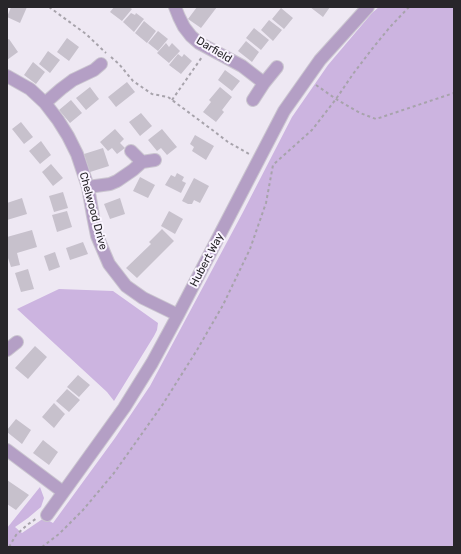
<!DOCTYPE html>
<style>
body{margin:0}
#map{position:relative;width:461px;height:554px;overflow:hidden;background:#eee8f3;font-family:Rubik,sans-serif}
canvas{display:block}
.frame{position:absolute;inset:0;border:8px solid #28262a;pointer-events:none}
</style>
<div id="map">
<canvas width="461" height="554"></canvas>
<div class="frame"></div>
</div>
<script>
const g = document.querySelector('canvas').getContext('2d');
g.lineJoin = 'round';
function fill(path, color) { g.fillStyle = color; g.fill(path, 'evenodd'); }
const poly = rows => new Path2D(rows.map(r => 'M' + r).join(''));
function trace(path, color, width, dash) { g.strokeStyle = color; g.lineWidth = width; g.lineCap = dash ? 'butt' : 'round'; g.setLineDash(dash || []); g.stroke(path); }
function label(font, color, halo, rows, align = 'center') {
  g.font = font + ' Rubik,sans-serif'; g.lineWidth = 4; g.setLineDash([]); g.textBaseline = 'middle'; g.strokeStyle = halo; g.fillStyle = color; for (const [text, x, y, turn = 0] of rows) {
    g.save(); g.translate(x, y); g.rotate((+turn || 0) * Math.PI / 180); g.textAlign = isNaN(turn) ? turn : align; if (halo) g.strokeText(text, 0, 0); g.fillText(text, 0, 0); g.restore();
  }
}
const green = poly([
 [379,7,454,7,454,547,7,547,7,528,40,487,44,498,41,507,28,518,15,527,22,533,44,518,53,523,115,438,150,386,242,214,292,117,328,65,372,13],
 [59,289,113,291,158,323,157,330,154,336,114,401,107,392,17,309]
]);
const building = poly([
 [11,7,27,7,20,23,7,17],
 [114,7,129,7,132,9,122,21,110,12],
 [197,7,217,7,201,28,188,19],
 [310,7,330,7,323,17],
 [281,8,293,18,284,29,272,19],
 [131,13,135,15,136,13,144,19,134,32,123,22],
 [269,20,282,30,273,41,261,30],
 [144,21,156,31,147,43,135,33],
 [254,28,269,40,261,50,246,38],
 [158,31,168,39,158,51,148,43],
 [67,38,79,47,69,61,57,52],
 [9,39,18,52,7,60,7,40],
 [246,41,259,52,252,62,238,51],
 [166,43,169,47,172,43,180,51,169,63,157,53],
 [48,51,60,60,50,73,39,64],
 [178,54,182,57,184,54,192,61,181,74,169,65],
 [33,62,45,72,36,84,24,75],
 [225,70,240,81,232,91,218,80],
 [127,82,135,92,116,107,108,97],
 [90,87,99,99,86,110,76,98],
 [220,87,232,97,222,110,224,112,216,122,203,112,211,102,209,100],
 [71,100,82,113,70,123,59,110],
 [141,113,152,126,140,136,129,122],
 [21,122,33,137,24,144,12,129],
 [115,129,124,139,120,143,125,148,117,154,112,148,108,151,100,142],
 [162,129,177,147,167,155,161,148,157,151,148,140],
 [195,135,214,146,206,160,192,151,194,147,190,144],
 [41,141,51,155,40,164,29,151],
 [103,148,109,166,90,172,84,154],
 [51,164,63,178,53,186,42,172],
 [177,173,184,177,182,181,186,183,181,193,165,185,171,175,175,177],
 [140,177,155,185,148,198,133,191],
 [194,178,209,186,200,203,194,200,192,204,188,204,182,201],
 [63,192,68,208,54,212,49,196],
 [22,198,27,214,7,220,7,203],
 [120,198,125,214,110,219,104,204],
 [67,211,72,227,57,232,52,215],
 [169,211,183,219,175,234,161,226],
 [162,229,174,241,137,278,126,268,151,244,149,242],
 [32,230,37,247,17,253,20,265,11,267,7,255,7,237],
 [83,242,88,254,70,260,66,248],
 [55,252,60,267,49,271,44,256],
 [28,269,34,289,21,292,15,273],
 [35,346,47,357,28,379,15,368],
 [78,375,90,385,79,397,67,387],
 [67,389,80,400,69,412,56,401],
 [54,403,65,414,54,428,42,417],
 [16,419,31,430,22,444,7,432,7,430],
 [43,440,58,452,49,465,33,453],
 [7,480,29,495,16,510,7,504]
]);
const path = poly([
 [49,7,86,34,106,53],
 [111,57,119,64,133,81,152,94,168,97,215,132,228,142,249,154],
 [316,85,336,99,360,113,376,119,454,93],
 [172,100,202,57],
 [9,547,16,535,27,525,37,518],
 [42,547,59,534,83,510,114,473,163,404,197,350,223,305,250,249,266,203,273,165,312,130,336,99,353,74,372,49,390,27,409,7]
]);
const minor = poly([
 [175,7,179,17,184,27,191,36,199,43,242,66,264,83],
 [7,76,30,89,45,103,58,120,68,136,77,154,88,187,93,216,97,236,109,264,126,286,143,298,178,315],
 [253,100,264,83,277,67],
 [45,103,61,89,73,80,94,70,101,64],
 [131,151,142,162],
 [88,187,110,184,117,181,133,170,142,162,155,160],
 [7,350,17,342],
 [7,450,63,492],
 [47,515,124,408,152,363,178,315,284,111,320,60,368,7]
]);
const streetNames = [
 ["Darfield",214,50,31],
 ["Chelwood Drive",93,211,75],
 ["Hubert Way",207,260,-62]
];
fill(green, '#ccb4e0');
fill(building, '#c7c1cc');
trace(minor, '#cac5cf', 14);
trace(path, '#a7a3ab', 2, [3, 3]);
trace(minor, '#b49fc5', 12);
label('11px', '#28262a', '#faf5ff', streetNames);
</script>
